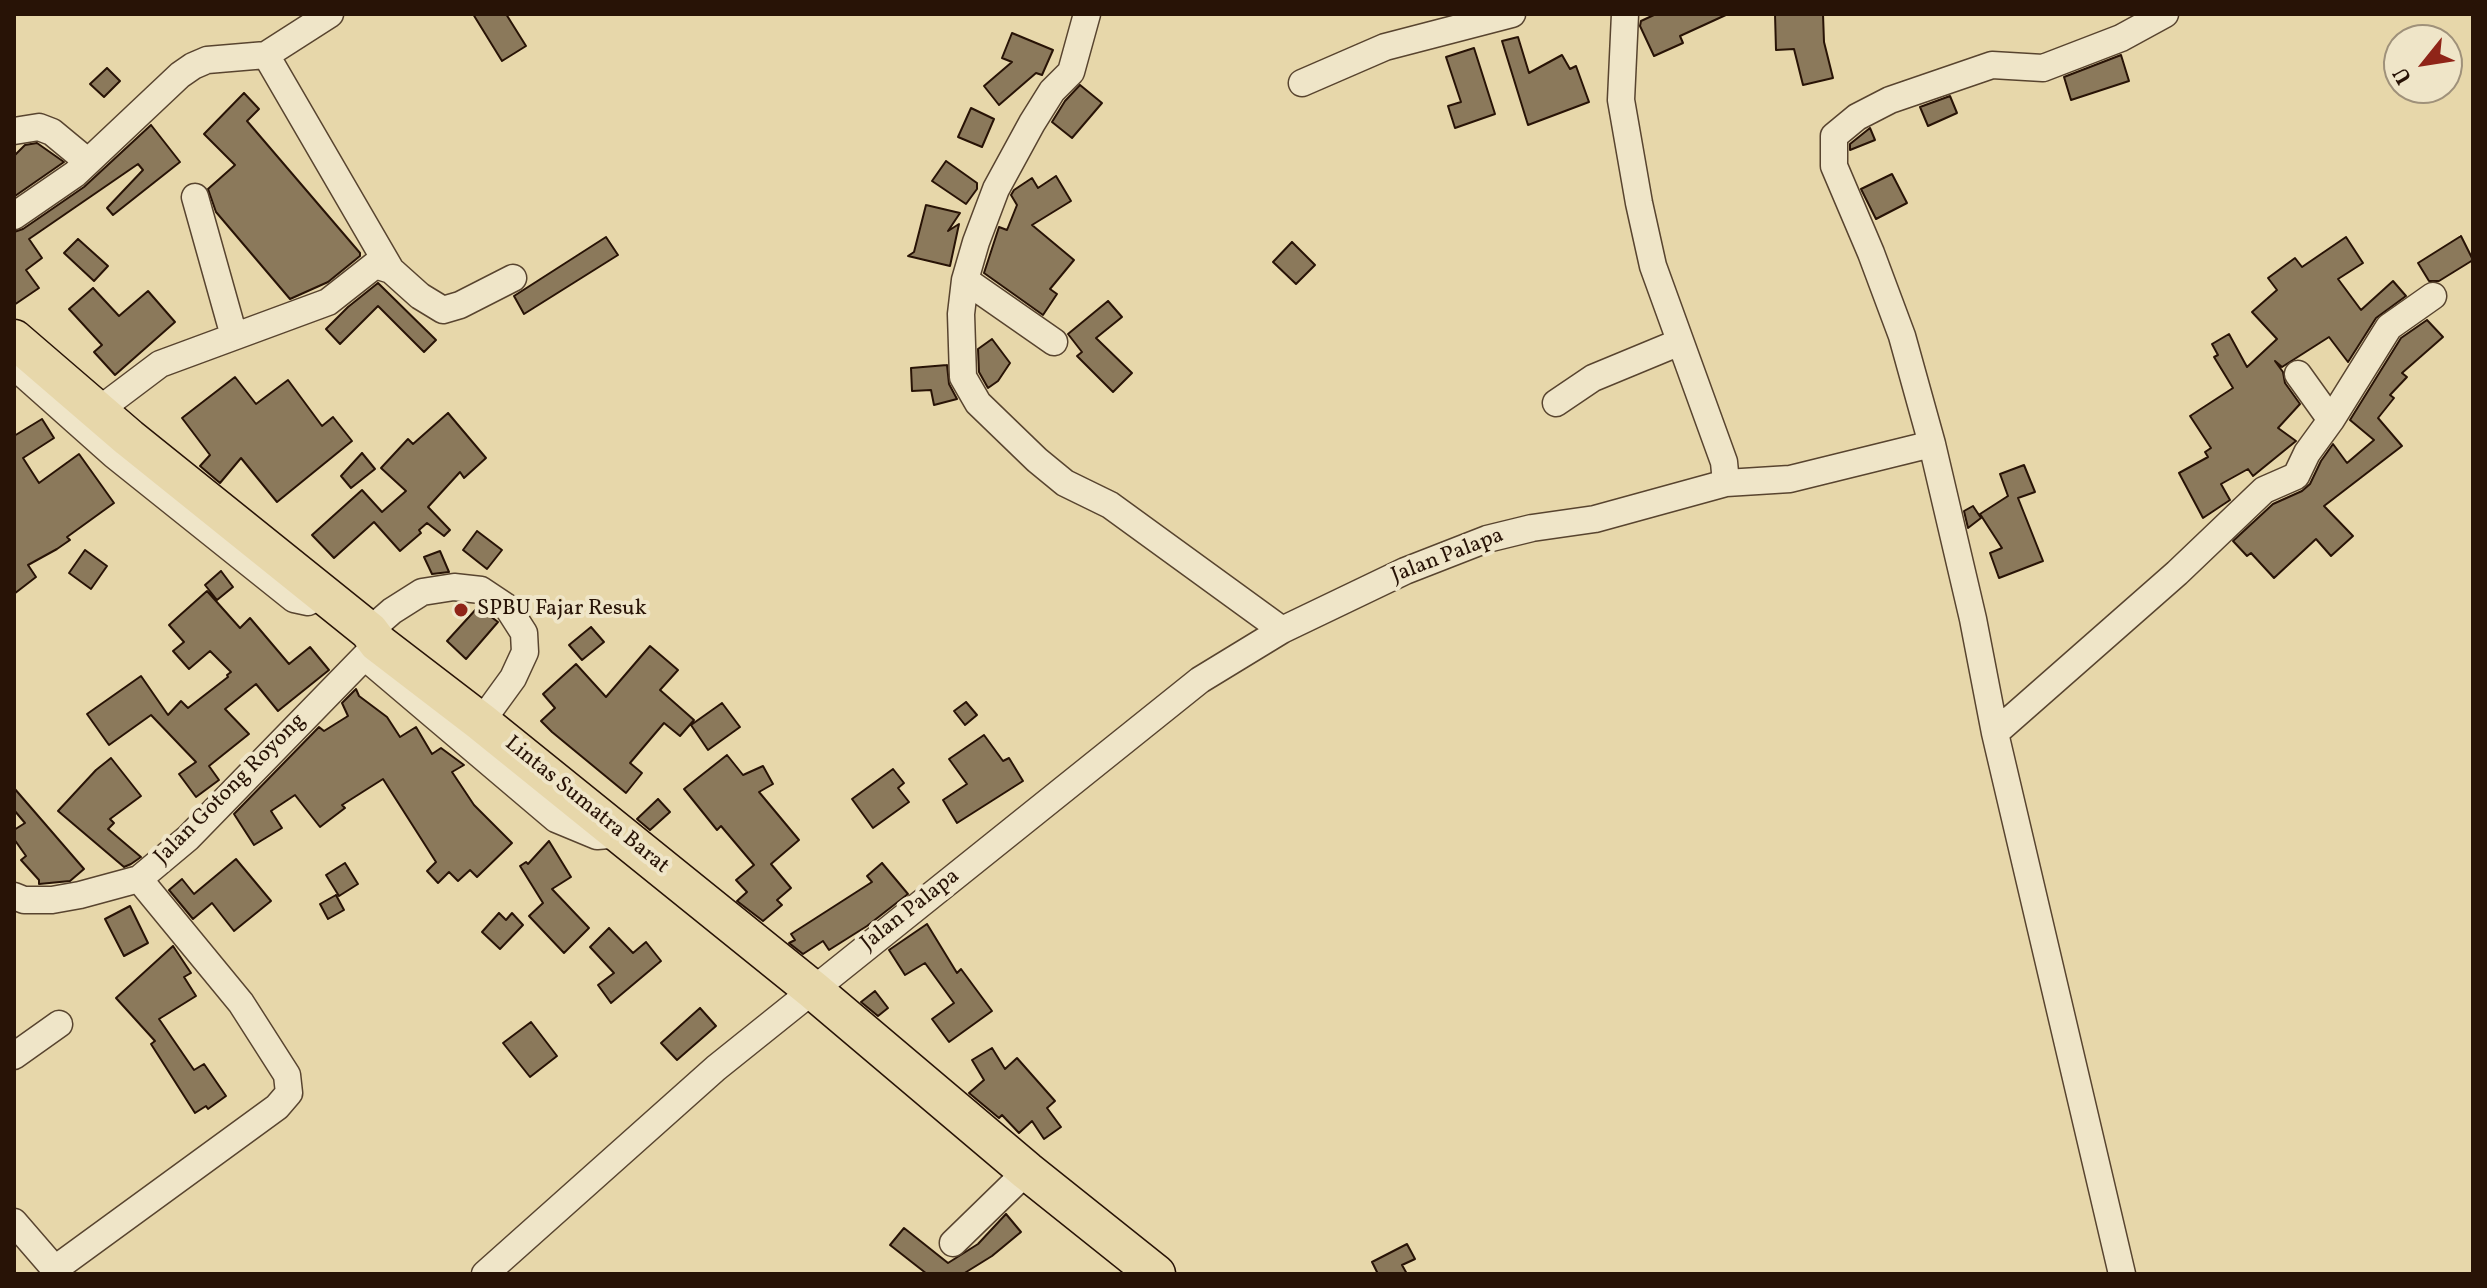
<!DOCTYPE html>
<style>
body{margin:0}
#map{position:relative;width:2487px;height:1288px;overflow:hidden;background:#e7d7aa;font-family:Vollkorn,serif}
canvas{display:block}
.frame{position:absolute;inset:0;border:16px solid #281306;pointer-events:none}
.north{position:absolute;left:2383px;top:24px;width:80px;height:80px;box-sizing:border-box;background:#efe5c8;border:2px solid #9f917a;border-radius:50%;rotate:240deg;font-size:22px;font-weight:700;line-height:32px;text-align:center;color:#281306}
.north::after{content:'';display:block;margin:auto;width:28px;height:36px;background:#8f2418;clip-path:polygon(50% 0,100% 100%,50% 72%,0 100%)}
</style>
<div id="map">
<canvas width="2487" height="1288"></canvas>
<div class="frame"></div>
<div class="north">U</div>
</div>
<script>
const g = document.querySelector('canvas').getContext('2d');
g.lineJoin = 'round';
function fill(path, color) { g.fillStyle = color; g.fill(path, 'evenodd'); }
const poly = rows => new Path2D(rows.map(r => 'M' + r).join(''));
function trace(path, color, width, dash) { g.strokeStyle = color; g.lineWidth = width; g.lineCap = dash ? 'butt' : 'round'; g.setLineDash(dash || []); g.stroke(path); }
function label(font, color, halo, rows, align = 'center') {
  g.font = font + ' Vollkorn,serif'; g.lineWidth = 8; g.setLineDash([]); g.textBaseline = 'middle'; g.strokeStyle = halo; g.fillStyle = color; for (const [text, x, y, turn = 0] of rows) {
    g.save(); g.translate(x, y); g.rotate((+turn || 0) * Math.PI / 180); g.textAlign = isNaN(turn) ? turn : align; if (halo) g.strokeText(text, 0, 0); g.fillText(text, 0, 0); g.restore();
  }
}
const building = poly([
 [473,14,506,14,526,46,502,61,473,14],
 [1656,14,1728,14,1680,36,1683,43,1654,56,1640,26,1641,21,1656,14],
 [1775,14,1823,14,1824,42,1833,78,1803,85,1794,49,1776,50,1775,14],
 [1012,33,1053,50,1042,75,1036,73,999,105,984,86,1012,62,1002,58,1012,33],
 [1518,37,1529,73,1562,55,1570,69,1576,66,1589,102,1528,125,1502,41,1518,37],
 [1474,48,1495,114,1455,128,1448,106,1461,102,1446,57,1474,48],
 [2121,55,2129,81,2071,100,2064,77,2121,55],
 [107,68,120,81,104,97,90,84,107,68],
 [1080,85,1102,103,1072,138,1052,122,1065,101,1080,85],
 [244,93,259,109,247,121,360,253,360,256,328,282,290,299,216,212,208,189,235,165,204,134,244,93],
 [1950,96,1957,113,1928,126,1920,107,1950,96],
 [971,108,994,119,982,147,958,137,971,108],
 [151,125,180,162,113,215,107,208,143,170,138,164,29,239,42,258,26,270,39,288,14,305,14,232,23,229,84,187,151,125],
 [1870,128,1875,140,1850,150,1850,144,1870,128],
 [37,143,64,162,15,196,14,156,25,145,37,143],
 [946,161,977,183,977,189,966,204,932,181,946,161],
 [1892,174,1907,203,1876,219,1861,189,1892,174],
 [1056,176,1071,201,1032,225,1074,260,1050,289,1057,294,1043,315,984,273,999,227,1007,230,1017,205,1011,195,1014,190,1032,178,1038,188,1056,176],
 [926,205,960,213,948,231,959,224,950,266,908,256,914,252,926,205],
 [2461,236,2473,260,2439,281,2429,281,2418,263,2461,236],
 [606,237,618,255,524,314,514,296,606,237],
 [2346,237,2363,263,2338,279,2361,310,2393,281,2406,296,2376,318,2348,362,2329,337,2282,367,2275,361,2283,372,2285,383,2300,404,2278,428,2296,441,2253,476,2248,469,2221,484,2230,500,2203,518,2179,473,2208,457,2205,452,2211,448,2190,416,2233,388,2214,357,2218,355,2212,344,2229,334,2247,367,2277,339,2252,312,2277,290,2268,278,2295,258,2302,267,2346,237],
 [78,239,108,266,94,281,64,253,78,239],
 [1292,242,1315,265,1296,284,1273,262,1292,242],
 [378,283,436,340,424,352,378,306,340,344,326,329,348,307,378,283],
 [93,288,119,316,148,291,175,322,115,375,94,352,102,345,69,309,93,288],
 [1108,301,1122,317,1096,338,1132,373,1113,392,1077,356,1082,352,1068,334,1108,301],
 [2427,320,2443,337,2402,373,2407,377,2390,395,2394,398,2378,418,2402,446,2324,506,2353,536,2331,556,2316,539,2274,578,2251,553,2247,556,2233,541,2273,504,2302,491,2310,484,2321,461,2333,444,2347,463,2374,440,2350,420,2401,338,2427,320],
 [992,339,1010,363,998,381,988,388,979,372,978,349,992,339],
 [947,365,949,384,957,399,934,405,931,390,912,391,911,368,947,365],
 [235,377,256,404,288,380,322,426,333,417,352,441,277,502,241,458,220,483,200,466,210,455,182,418,235,377],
 [448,413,486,458,464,478,460,472,428,507,450,530,444,536,427,523,419,530,421,533,400,551,374,522,334,558,312,535,362,490,382,512,406,491,381,468,408,439,413,444,448,413],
 [42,419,54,438,23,458,39,483,79,454,114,503,67,537,70,540,57,549,28,565,36,577,14,594,14,436,42,419],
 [362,453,375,469,351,488,341,476,362,453],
 [2024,465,2035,492,2018,498,2043,561,1999,578,1990,553,2002,548,1980,514,2008,496,2000,474,2024,465],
 [1973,506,1981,518,1968,528,1964,511,1973,506],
 [477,531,502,550,487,569,463,550,477,531],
 [85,550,107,566,91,589,69,573,85,550],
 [440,551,449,572,432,574,424,557,440,551],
 [221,571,233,587,217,600,205,585,221,571],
 [207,591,240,628,250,618,289,664,310,647,329,670,278,711,256,684,225,709,249,734,209,766,219,780,196,797,179,774,196,762,151,715,109,745,87,714,141,676,168,715,181,701,188,708,228,677,227,675,231,672,210,651,189,669,173,651,184,642,169,625,207,591],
 [478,607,498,622,466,659,447,641,478,607],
 [591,627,604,642,582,660,569,645,591,627],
 [650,646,678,670,660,690,694,720,680,736,664,723,630,763,642,773,626,793,552,732,541,721,555,708,543,694,576,664,606,697,650,646],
 [356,689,359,696,387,717,400,737,416,727,432,754,441,748,464,765,452,772,474,805,512,843,477,877,470,870,458,881,449,872,438,883,427,871,436,862,383,779,342,805,345,808,320,827,295,795,271,811,282,828,254,845,234,814,319,727,324,731,348,716,342,703,356,689],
 [966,702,977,715,965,725,954,711,966,702],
 [722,703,740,727,708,750,691,725,722,703],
 [984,735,1003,761,1009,758,1023,781,957,823,943,800,967,784,949,759,984,735],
 [727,755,743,775,763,766,773,784,759,792,799,840,771,864,791,888,777,900,782,905,763,921,737,901,747,892,736,880,754,865,721,826,717,830,684,789,727,755],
 [111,758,141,796,110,819,114,823,108,829,141,857,131,864,124,867,58,811,96,770,111,758],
 [893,769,904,783,898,788,909,802,873,828,852,799,893,769],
 [14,788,84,869,70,881,39,884,39,880,21,860,26,856,14,839,14,830,25,823,14,810,14,788],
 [658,799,670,812,650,830,637,819,658,799],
 [549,841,571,877,552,889,589,928,564,953,529,916,543,903,520,866,526,862,528,864,549,841],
 [236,859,271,901,234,931,212,903,193,919,169,890,182,879,194,894,236,859],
 [345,863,358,884,339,896,326,875,345,863],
 [882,863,908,894,867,926,829,950,823,941,803,954,789,943,795,940,791,934,872,882,867,876,882,863],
 [336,895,344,910,328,919,320,904,336,895],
 [130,906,148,943,124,956,105,919,130,906],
 [499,913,506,920,512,913,523,925,500,949,482,932,499,913],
 [927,924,957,973,961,969,992,1011,949,1042,932,1019,954,1003,925,963,905,975,889,950,927,924],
 [609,928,633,953,646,942,661,961,611,1003,598,985,614,973,590,947,609,928],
 [173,946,191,973,184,977,196,996,159,1019,194,1070,204,1064,226,1096,208,1109,206,1106,195,1113,151,1044,155,1041,116,998,173,946],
 [875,991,888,1008,878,1016,861,1002,875,991],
 [700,1008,716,1026,677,1060,661,1043,700,1008],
 [531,1022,557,1056,530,1077,503,1043,531,1022],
 [992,1048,1005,1069,1017,1058,1055,1101,1047,1108,1061,1127,1044,1139,1032,1121,1019,1133,1002,1115,999,1118,969,1093,984,1080,972,1060,992,1048],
 [1006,1214,1021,1232,992,1256,963,1274,927,1274,890,1245,904,1228,948,1263,978,1244,1006,1214],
 [1407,1244,1415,1259,1402,1265,1407,1274,1378,1274,1372,1262,1407,1244]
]);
const minor = poly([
 [1087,14,1071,72,1052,91,1032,123,996,189,976,242,965,280,961,314,963,377,978,403,1037,460,1065,483,1110,505,1282,630],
 [266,55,391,270],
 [1302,83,1385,47,1512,14],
 [14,131,39,127,52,132,87,161],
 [195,197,234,336],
 [14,216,75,174,180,75,193,66,207,60,266,55,330,14],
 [965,280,1054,342],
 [14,366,114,455],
 [2298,374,2331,420],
 [1556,403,1593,378,1680,342],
 [99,410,160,364,328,302,375,265,391,270,420,296,443,310,460,305,513,278],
 [129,438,114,455,294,599,308,602,323,594],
 [1726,483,1790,479,1932,444],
 [369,631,392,611,422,592,454,587,481,590,508,608,524,633,525,652,513,678,481,722],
 [365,657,556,819,597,836,621,834],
 [1995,733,2177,573,2264,490,2296,476,2307,453,2331,420,2389,327,2433,296],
 [14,896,24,900,52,900,80,895,139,879,188,838,378,643],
 [14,1056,59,1024],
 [14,1222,59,1274],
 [953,1243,1027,1171],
 [55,1269,277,1107,289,1093,287,1075,241,1003,139,879],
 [485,1274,716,1068,1200,680,1282,630,1405,571,1487,539,1532,528,1595,519,1726,483,1724,462,1653,266,1639,203,1621,100,1625,14],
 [2122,1274,1995,733,1973,619,1932,444,1902,336,1871,253,1834,166,1834,136,1857,117,1890,100,1992,65,2043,68,2121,38,2165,14]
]);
const highway = poly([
 [14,339,129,438,369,631,378,643,481,722,813,990,1027,1171,1156,1274]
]);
const markers = [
 [461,610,8,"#8f2418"]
];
const streetNames = [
 ["Jalan Palapa",1448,557,-21],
 ["Jalan Gotong Royong",231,790,-45],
 ["Lintas Sumatra Barat",586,806,39],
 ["Jalan Palapa",911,911,-38]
];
const poiNames = [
 ["SPBU Fajar Resuk",477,610]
];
fill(building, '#8b795b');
trace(building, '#281306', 2);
trace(minor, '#58442f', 29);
trace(highway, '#281306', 41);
trace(minor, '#efe5c8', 26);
trace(highway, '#e7d7aa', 38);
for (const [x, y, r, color] of markers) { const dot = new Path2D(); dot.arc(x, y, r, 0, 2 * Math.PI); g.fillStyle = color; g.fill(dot); trace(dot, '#efe5c8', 3); }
label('22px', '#281306', '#efe5c8', streetNames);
label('22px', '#281306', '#efe5c8', poiNames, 'left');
</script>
